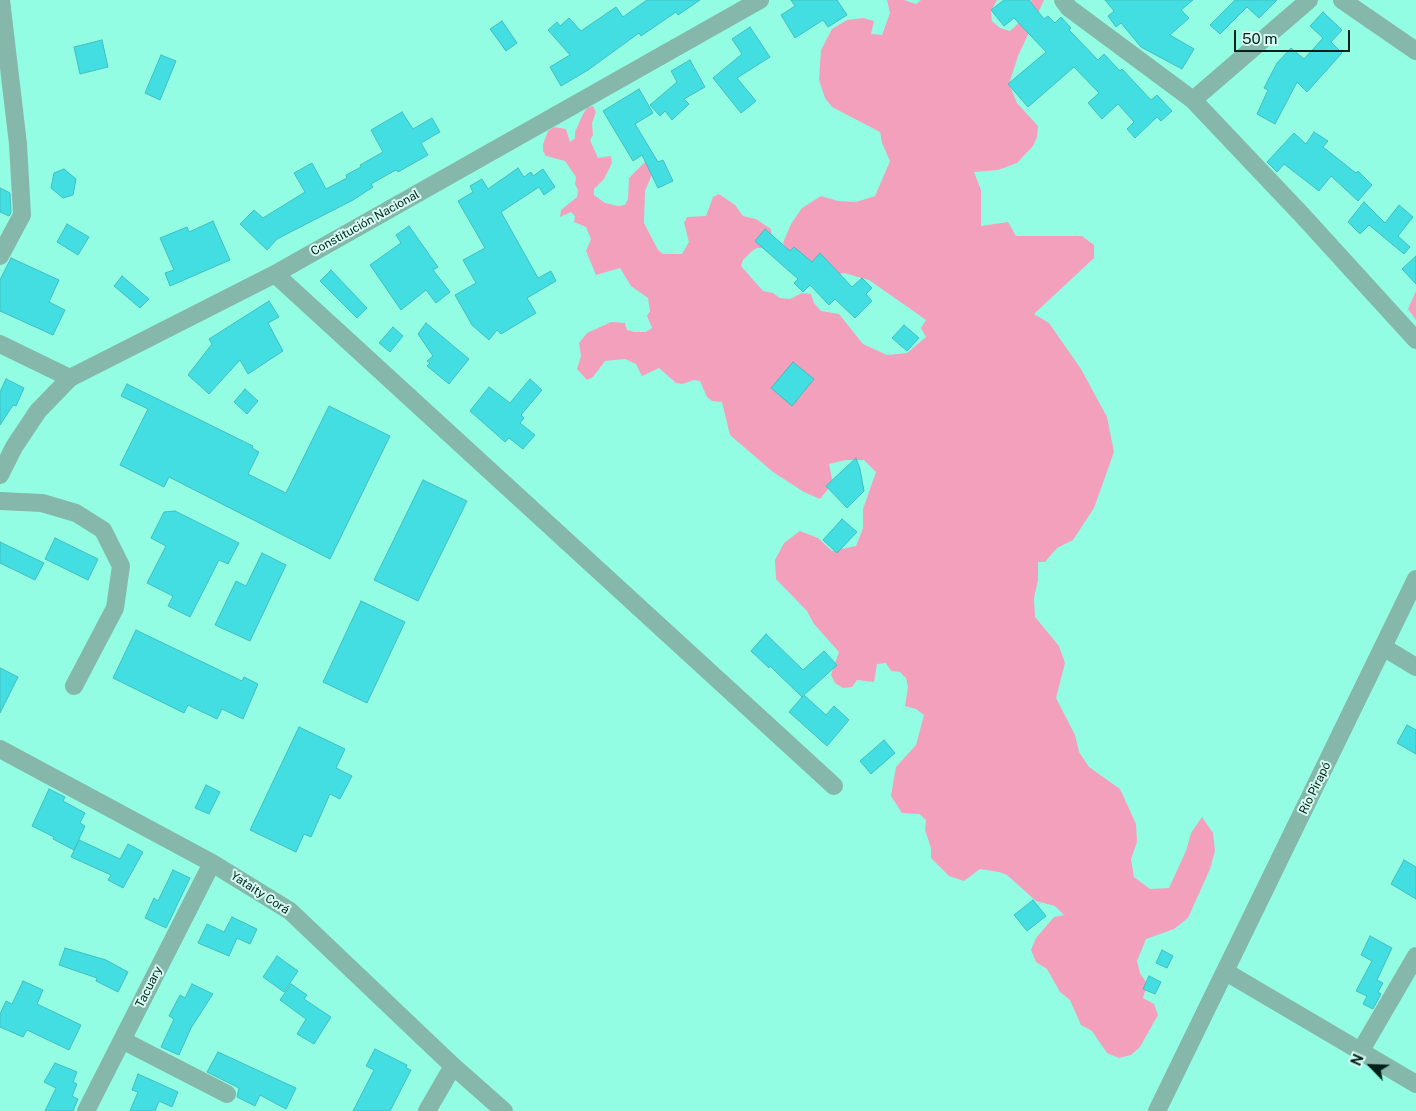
<!DOCTYPE html>
<meta charset="utf-8">
<style>
body{margin:0}
#map{position:relative;width:1416px;height:1111px;overflow:hidden;background:#93fde4;font-family:"Public Sans",sans-serif}
canvas{display:block}
.north{position:absolute;left:1346px;top:1041px;width:50px;height:50px;-webkit-text-stroke:4px #d6fcf2;paint-order:stroke;rotate:294deg;font-size:14px;font-weight:700;line-height:20px;text-align:center;color:#002019}
.north::after{content:'';display:block;margin:auto;width:18px;height:22px;background:#002019;clip-path:polygon(50% 0,100% 100%,50% 72%,0 100%)}
.scale{position:absolute;left:1234px;top:30px;width:116px;height:22px;box-sizing:border-box;border:2px solid #002019;border-top:0;padding-left:6px;font-size:15px;line-height:18px;white-space:nowrap;color:#002019;-webkit-text-stroke:4px #d6fcf2;paint-order:stroke}
</style>
<div id="map">
<canvas width="1416" height="1111"></canvas>
<div class="north">N</div>
<div class="scale">50 m</div>
</div>
<script>
const g = document.querySelector('canvas').getContext('2d');
g.lineJoin = 'round';
function fill(path, color) { g.fillStyle = color; g.fill(path, 'evenodd'); }
const poly = rows => new Path2D(rows.map(r => 'M' + r).join(''));
function trace(path, color, width, dash) { g.strokeStyle = color; g.lineWidth = width; g.lineCap = dash ? 'butt' : 'round'; g.setLineDash(dash || []); g.stroke(path); }
function label(font, color, halo, rows, align = 'center') {
  g.font = font + ' "Public Sans",sans-serif'; g.lineWidth = 4; g.setLineDash([]); g.textBaseline = 'middle'; g.strokeStyle = halo; g.fillStyle = color; for (const [text, x, y, turn = 0] of rows) {
    g.save(); g.translate(x, y); g.rotate((+turn || 0) * Math.PI / 180); g.textAlign = isNaN(turn) ? turn : align; if (halo) g.strokeText(text, 0, 0); g.fillText(text, 0, 0); g.restore();
  }
}
const green = poly([
 [887,0,904,0,916,4,921,0,997,0,991,11,992,21,1000,28,1010,31,1026,16,1031,0,1044,0,1018,56,1009,84,1017,103,1038,126,1037,137,1033,146,1017,163,998,170,974,172,981,190,981,226,1008,222,1016,236,1082,236,1094,245,1094,258,1034,314,1049,323,1081,369,1107,417,1114,452,1094,508,1073,540,1057,548,1045,562,1038,562,1038,580,1034,598,1035,617,1059,646,1065,663,1056,698,1075,735,1079,752,1089,767,1120,789,1136,824,1137,842,1131,859,1134,877,1150,889,1169,888,1186,851,1191,833,1202,817,1213,833,1215,851,1210,869,1188,918,1174,929,1146,939,1137,961,1140,973,1147,984,1143,998,1154,1004,1158,1015,1140,1047,1131,1055,1119,1058,1107,1053,1092,1031,1081,1025,1070,1000,1060,992,1047,969,1036,962,1031,950,1036,938,1054,917,1064,915,1055,906,1036,901,1007,875,999,872,980,869,964,881,949,876,931,858,931,848,925,830,926,820,919,814,902,813,891,796,896,767,916,745,924,715,916,709,905,706,908,687,906,678,900,672,891,671,886,663,877,664,874,682,857,680,852,687,843,688,835,683,831,675,839,652,814,624,807,611,776,579,775,560,784,543,800,531,818,538,832,551,856,546,863,528,863,509,876,472,864,460,846,460,829,464,833,483,820,499,804,492,773,472,730,435,722,402,712,401,707,397,700,381,694,380,682,384,676,383,659,368,642,376,636,364,625,359,605,361,593,377,587,380,577,369,581,356,579,343,587,333,611,322,625,323,627,330,634,332,646,332,652,328,647,316,650,311,648,298,631,286,620,268,596,275,586,251,591,239,586,227,574,222,575,216,571,212,560,217,561,210,577,197,578,190,575,184,576,177,565,161,546,156,543,151,543,144,548,131,554,127,566,129,570,142,575,138,575,132,583,114,587,108,593,106,596,112,592,123,593,135,590,140,598,158,611,156,612,163,604,179,594,189,594,195,605,203,618,206,625,205,628,199,629,178,648,159,656,165,645,191,644,223,658,250,663,254,682,254,689,242,684,223,687,217,706,216,713,197,719,194,735,205,743,216,756,219,771,229,773,248,757,248,752,251,743,260,741,266,763,291,773,293,780,298,790,299,802,293,811,294,814,303,821,311,839,314,863,344,887,355,907,353,926,337,921,328,926,320,869,280,844,273,826,277,791,260,783,243,791,224,802,208,821,196,838,201,856,202,875,196,890,161,882,143,880,132,832,107,825,98,819,80,821,50,832,29,847,20,863,18,874,21,871,34,882,35,890,13],
 [1416,291,1416,320,1408,309]
]);
const building = poly([
 [647,0,700,0,678,15,676,12,641,36,639,33,588,70,561,86,550,67,570,55,548,30,557,22,560,26,569,18,581,31,616,7,623,17,647,0],
 [791,0,837,0,847,15,828,27,823,20,795,38,781,15,795,6,791,0],
 [1004,0,1029,0,1044,19,1048,16,1055,23,1061,17,1071,28,1069,30,1098,60,1104,54,1120,71,1122,69,1151,100,1157,95,1172,111,1161,121,1157,117,1135,138,1127,129,1134,122,1118,104,1102,119,1088,103,1099,93,1074,67,1028,107,1008,84,1046,52,1014,18,1004,26,991,10,1004,0],
 [1105,0,1193,0,1181,10,1189,18,1170,35,1194,49,1182,69,1141,47,1121,23,1116,27,1108,16,1114,11,1105,0],
 [1235,0,1277,0,1259,18,1247,7,1220,34,1210,25,1235,0],
 [1323,12,1342,30,1331,42,1342,53,1307,92,1297,82,1275,124,1257,114,1268,90,1264,88,1277,63,1291,48,1304,59,1323,38,1310,26,1323,12],
 [502,21,517,43,506,51,490,29,502,21],
 [750,27,770,57,737,78,756,101,741,113,713,78,742,54,732,39,750,27],
 [102,40,108,67,80,74,74,47,102,40],
 [161,55,176,61,160,100,145,93,161,55],
 [690,60,705,87,684,99,689,104,672,120,665,111,660,116,650,105,677,82,671,71,690,60],
 [639,89,653,113,635,124,658,162,663,160,673,181,658,188,642,155,633,161,603,111,639,89],
 [402,112,413,129,432,118,440,132,421,143,428,155,398,172,397,170,394,171,371,184,373,187,353,200,277,239,267,250,240,224,254,210,263,218,305,192,294,173,312,163,326,189,347,178,346,175,361,167,360,165,383,152,371,130,402,112],
 [1314,132,1328,141,1323,147,1356,173,1358,171,1372,185,1358,201,1331,176,1319,191,1284,164,1277,172,1267,162,1294,133,1306,144,1314,132],
 [518,168,524,177,531,172,533,176,543,169,555,187,544,195,539,187,501,212,538,278,551,271,556,281,527,298,536,313,501,334,497,330,489,340,472,325,455,295,476,283,463,260,485,248,458,201,473,192,470,186,482,179,488,189,518,168],
 [64,169,76,179,73,195,63,198,51,188,54,173,64,169],
 [0,188,10,193,11,213,9,216,0,212,0,188],
 [1364,202,1385,223,1399,205,1413,217,1398,236,1410,247,1404,254,1369,225,1360,234,1348,222,1364,202],
 [213,221,230,260,170,286,165,273,174,270,160,238,187,227,189,232,213,221],
 [67,224,89,237,78,255,57,242,67,224],
 [409,226,438,267,433,270,450,292,436,303,426,290,401,310,370,265,401,243,396,235,409,226],
 [765,229,790,251,794,247,812,262,820,253,852,287,862,278,872,288,866,294,872,301,855,318,835,299,829,305,810,285,803,292,794,283,798,279,755,241,765,229],
 [1416,256,1416,284,1402,269,1416,256],
 [11,258,59,280,49,302,65,310,53,335,0,311,0,280,11,258],
 [331,270,367,308,357,318,320,281,331,270],
 [122,276,149,299,140,308,114,286,122,276],
 [269,301,279,317,268,323,283,351,248,374,240,360,209,394,188,375,212,344,209,339,269,301],
 [426,323,469,359,449,384,427,366,430,363,427,361,433,356,418,334,426,323],
 [904,325,919,338,907,351,892,338,904,325],
 [393,327,403,336,390,352,379,343,393,327],
 [793,362,814,379,792,406,771,388,793,362],
 [6,379,24,388,16,406,13,405,0,425,0,392,6,379],
 [530,379,542,390,521,415,524,418,520,423,535,435,523,449,509,438,505,442,470,411,489,387,510,403,530,379],
 [127,384,253,446,252,448,259,452,248,474,286,493,329,406,390,436,330,559,169,477,164,487,120,465,148,409,121,396,127,384],
 [245,389,258,401,247,414,234,402,245,389],
 [856,458,860,469,864,491,847,508,826,486,856,458],
 [423,480,467,501,418,601,374,580,423,480],
 [175,511,239,543,228,564,219,560,190,617,168,606,173,596,147,583,166,546,151,538,164,512,175,511],
 [842,519,857,532,837,553,823,540,842,519],
 [55,538,98,559,88,580,45,559,55,538],
 [0,542,44,563,35,580,0,563,0,542],
 [262,553,286,565,250,641,215,625,236,581,246,586,262,553],
 [361,601,405,622,367,703,323,682,361,601],
 [136,630,242,681,244,677,258,684,243,719,222,709,217,719,188,705,184,713,113,678,136,630],
 [766,634,803,670,824,651,837,665,804,695,826,715,834,706,849,720,827,746,789,712,803,696,802,697,770,666,769,668,751,651,766,634],
 [0,668,18,677,0,713,0,668],
 [1407,725,1416,730,1416,754,1397,743,1407,725],
 [299,727,345,749,336,768,352,776,340,799,330,794,311,837,304,834,296,852,250,830,299,727],
 [884,740,895,753,871,774,860,761,884,740],
 [206,785,220,792,209,814,195,808,206,785],
 [49,789,65,797,63,801,85,813,80,823,85,826,74,850,53,839,54,837,32,826,49,789],
 [79,840,120,859,128,844,143,852,123,888,108,880,111,875,71,857,79,840],
 [1404,860,1416,867,1416,899,1391,884,1404,860],
 [173,870,190,878,166,928,145,918,154,898,158,901,173,870],
 [1033,900,1046,916,1027,931,1014,915,1033,900],
 [232,917,257,929,250,944,237,938,229,956,198,943,207,924,224,932,232,917],
 [1370,936,1392,948,1377,980,1383,983,1378,992,1381,994,1373,1009,1363,1004,1367,996,1356,991,1372,961,1361,955,1370,936],
 [65,948,106,960,128,972,118,992,96,981,97,978,59,965,65,948],
 [1162,950,1173,956,1167,968,1156,963,1162,950],
 [277,956,298,971,284,992,263,977,277,956],
 [1149,976,1161,982,1155,994,1143,989,1149,976],
 [23,981,43,990,37,1004,81,1025,69,1050,27,1030,23,1037,0,1027,0,1014,6,1001,12,1004,23,981],
 [192,984,213,994,191,1028,179,1055,161,1047,174,1019,169,1016,180,995,185,998,192,984],
 [291,984,307,995,304,999,331,1017,314,1044,297,1034,306,1019,280,1000,291,984],
 [375,1049,407,1065,406,1068,411,1070,390,1111,353,1111,374,1070,366,1066,375,1049],
 [218,1052,296,1088,286,1109,260,1095,255,1106,237,1097,239,1088,207,1072,218,1052],
 [55,1063,77,1072,73,1082,77,1084,72,1096,78,1099,73,1111,45,1111,56,1088,44,1082,55,1063],
 [138,1074,178,1092,172,1107,159,1101,155,1111,130,1111,138,1092,132,1090,138,1074]
]);
const minor = poly([
 [1063,0,1069,8,1193,100,1302,215,1416,340],
 [1342,0,1416,51],
 [1193,100,1309,0],
 [0,256,22,215,18,144,1,0],
 [275,274,834,786],
 [0,344,70,378],
 [0,475,14,447,38,411,70,378,275,274,760,0],
 [0,501,42,503,76,513,103,530,121,566,115,608,74,686],
 [1383,647,1416,667],
 [0,749,212,863,290,911,453,1066,504,1111],
 [1226,972,1416,1084],
 [122,1040,227,1094],
 [1360,1052,1416,956],
 [86,1111,212,863],
 [427,1111,453,1066],
 [1157,1111,1416,579]
]);
const streetNames = [
 ["Constitución Nacional",365,223,-29],
 ["Río Pirapó",1315,788,-64],
 ["Yataity Corá",260,893,33],
 ["Tacuary",149,987,-63]
];
fill(green, '#f3a0bd');
fill(building, '#43dee1');
trace(building, '#44bdbf', 1);
trace(minor, '#85b7aa', 18);
label('12px', '#002019', '#d6fcf2', streetNames);
</script>
